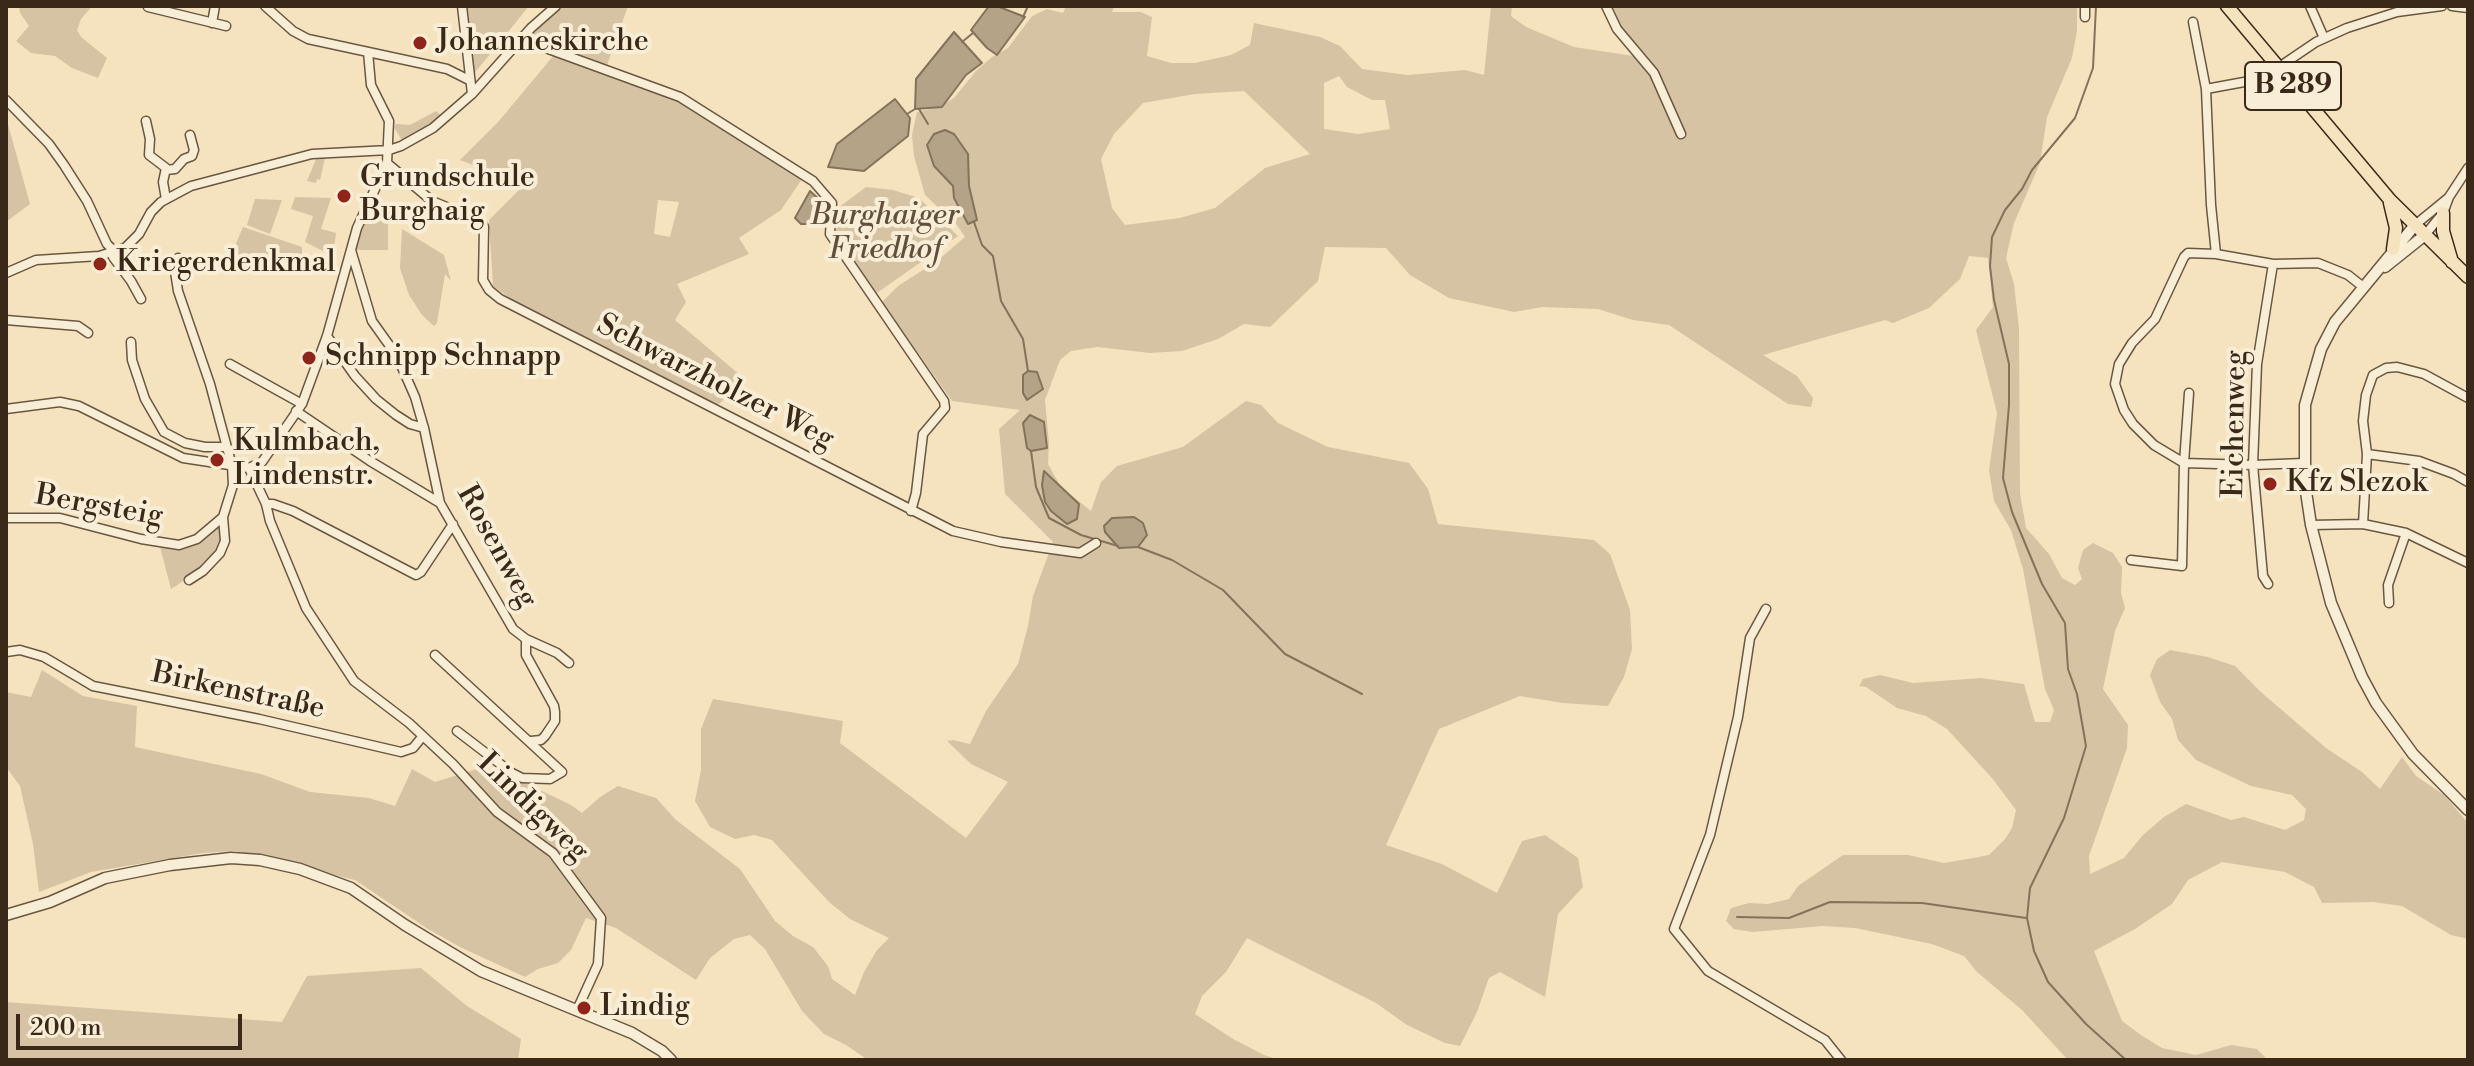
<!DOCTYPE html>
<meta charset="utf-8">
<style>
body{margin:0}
#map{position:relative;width:2474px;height:1066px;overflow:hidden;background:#f5e3bf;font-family:"Libre Bodoni",serif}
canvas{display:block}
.frame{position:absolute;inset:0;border:8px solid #3a2819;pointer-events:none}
.scale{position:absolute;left:16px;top:1014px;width:226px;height:36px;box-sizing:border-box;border:4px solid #3a2819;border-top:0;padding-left:10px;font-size:24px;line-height:28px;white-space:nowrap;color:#3a2819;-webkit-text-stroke:6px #f8edd5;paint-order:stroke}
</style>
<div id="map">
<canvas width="2474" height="1066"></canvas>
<div class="frame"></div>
<div class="scale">200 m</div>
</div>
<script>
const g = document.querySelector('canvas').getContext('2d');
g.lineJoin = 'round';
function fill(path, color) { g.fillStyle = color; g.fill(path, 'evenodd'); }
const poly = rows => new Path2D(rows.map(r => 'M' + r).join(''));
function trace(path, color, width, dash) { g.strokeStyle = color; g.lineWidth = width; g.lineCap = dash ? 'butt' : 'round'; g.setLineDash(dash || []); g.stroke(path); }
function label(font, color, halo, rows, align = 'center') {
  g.font = font + ' "Libre Bodoni",serif'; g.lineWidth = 8; g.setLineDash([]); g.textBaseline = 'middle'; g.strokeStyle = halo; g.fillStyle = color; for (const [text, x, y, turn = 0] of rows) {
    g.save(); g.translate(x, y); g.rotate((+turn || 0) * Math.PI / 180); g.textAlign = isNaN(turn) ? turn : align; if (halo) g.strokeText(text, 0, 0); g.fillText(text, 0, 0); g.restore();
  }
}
const green = poly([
 [19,6,92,6,81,19,77,30,81,37,107,58,98,78,72,68,55,56,31,53,16,41,29,26,20,13],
 [466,6,529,6,473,75],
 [563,6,628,6,607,65,541,39,532,33],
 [1066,6,1114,6,1112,12,1141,12,1152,17,1147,56,1171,63,1195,63,1231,55,1250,45,1254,23,1320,37,1340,46,1362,69,1408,75,1465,70,1484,75,1491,6,1512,6,1511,16,1526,27,1574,47,1634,56,1629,38,1618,22,1612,6,2077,6,2077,31,2072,58,2047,117,2040,163,2014,223,2006,258,2014,284,2019,328,2020,493,2026,528,2049,554,2062,578,2075,585,2082,579,2078,568,2083,550,2093,543,2113,553,2122,567,2121,593,2125,608,2115,631,2103,689,2128,725,2127,748,2089,856,2090,874,2124,858,2142,836,2164,817,2186,804,2231,820,2244,817,2285,830,2304,820,2306,809,2292,795,2251,786,2196,760,2178,740,2172,719,2160,702,2150,675,2157,659,2170,650,2208,657,2235,666,2262,693,2326,748,2362,772,2380,789,2402,757,2416,776,2444,795,2468,823,2468,939,2451,935,2402,906,2373,902,2322,903,2314,887,2285,872,2222,862,2188,880,2172,904,2135,929,2094,951,2122,1021,2141,1035,2162,1048,2196,1055,2231,1045,2257,1049,2268,1060,2068,1060,2022,1010,1977,972,1964,956,1932,944,1855,928,1823,926,1753,932,1734,929,1726,921,1731,908,1749,903,1768,904,1789,899,1798,886,1843,855,1908,855,1944,863,1973,858,1989,855,2005,839,2012,828,2016,810,1992,778,1947,729,1926,716,1897,708,1866,687,1859,686,1863,679,1880,675,1913,683,1981,678,2024,684,2035,722,2050,722,2054,710,2045,689,2023,569,2011,530,1994,501,1989,470,1997,413,1976,330,1993,307,1988,258,1969,256,1960,279,1929,308,1893,323,1885,320,1763,355,1797,376,1813,398,1811,407,1788,404,1669,325,1633,320,1598,309,1542,307,1514,312,1449,298,1410,275,1386,248,1325,247,1318,281,1270,327,1244,324,1218,339,1182,351,1150,353,1097,347,1071,351,1060,360,1045,400,1049,443,1048,464,1061,487,1091,511,1101,482,1117,466,1183,447,1246,401,1261,405,1278,423,1328,447,1409,463,1428,489,1438,524,1594,540,1610,554,1630,610,1632,649,1624,677,1608,706,1563,703,1520,696,1439,729,1386,845,1442,864,1497,893,1522,841,1545,835,1578,858,1583,887,1558,914,1545,997,1500,972,1489,978,1477,1012,1460,1046,1445,1043,1407,1025,1376,1003,1247,938,1226,972,1202,996,1195,1014,1233,1039,1264,1055,1280,1060,868,1060,846,1045,824,1034,802,1011,765,949,750,935,734,939,710,958,696,980,616,928,586,918,571,950,558,963,538,969,525,977,462,948,428,929,355,880,235,851,203,853,91,872,39,892,33,844,20,786,6,767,6,692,31,697,42,670,83,696,137,706,135,747,261,774,310,792,369,798,395,806,412,769,435,782,477,769,496,769,571,805,582,813,600,797,618,786,656,798,676,820,740,869,775,921,793,936,813,947,828,966,832,979,855,995,864,972,877,950,889,938,850,919,829,902,772,840,754,835,735,839,710,827,695,801,701,770,701,729,713,699,843,721,840,743,966,838,1008,782,971,764,947,741,953,740,970,744,986,711,1018,664,1028,626,1033,596,1053,542,1005,494,999,429,1020,410,952,401,882,302,898,286,937,261,965,237,957,225,925,195,914,156,912,135,917,112,939,107,954,98,976,71,992,57,1008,48,1032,16,1047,9,1063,13],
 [1339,76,1347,87,1372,100,1385,100,1390,129,1358,134,1324,129,1324,83],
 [1244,91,1310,154,1265,168,1215,208,1180,218,1125,225,1112,208,1101,159,1114,134,1143,103,1195,94],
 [554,55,677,101,802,179,781,210,739,238,749,254,677,284,686,302,675,320,740,375,730,394,718,405,714,406,531,313,493,286,489,220,524,185,460,160,498,122],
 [658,200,679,202,670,237,654,234],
 [436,111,441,115,440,120,414,138,401,139,394,127,396,124,410,125],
 [6,117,30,204,6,222],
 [325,158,320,180,317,179,316,183,307,181,316,159],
 [866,187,893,190,919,198,958,236,874,295,844,256,836,235,838,208],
 [295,197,331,198,321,229,336,233,333,256,305,242,313,216,291,209],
 [255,199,282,200,270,234,247,225],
 [368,211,388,221,388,250,355,250],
 [243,227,302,247,302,258,254,270,229,260],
 [402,229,444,255,451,281,445,274,437,323,434,326,422,315,409,295,400,268],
 [223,517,225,541,214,561,171,589,159,543,187,543],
 [421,968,467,1006,521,1039,518,1060,6,1060,6,1002,282,1022,307,976]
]);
const water = poly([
 [989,6,997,6,1025,17,997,55,987,48,971,30,989,6],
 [954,32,982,63,966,75,942,107,915,109,916,79,954,32],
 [895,99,910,118,908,136,864,171,828,167,837,144,895,99],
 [945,130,954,134,968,154,969,186,977,220,968,224,954,198,953,186,934,166,927,145,934,134,945,130],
 [810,191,822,202,808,224,801,224,795,218,810,191],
 [1028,371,1037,372,1043,389,1027,400,1023,393,1023,375,1028,371],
 [1030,415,1044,422,1047,448,1031,451,1027,448,1023,423,1030,415],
 [1044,471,1079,504,1077,519,1067,524,1051,511,1045,502,1042,485,1044,471],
 [1134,517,1143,523,1147,535,1138,547,1119,548,1105,532,1104,526,1112,518,1134,517]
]);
const stream = poly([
 [2096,6,2093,68,2075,118,2032,170,2022,189,2005,210,1992,237,1990,266,1994,300,2009,364,2009,405,2003,478,2012,512,2042,584,2065,623,2068,669,2077,694,2086,746,2064,818,2030,888,2027,918,2034,951,2048,982,2086,1024,2126,1060],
 [1023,17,1028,6],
 [962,42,973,33],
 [919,109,928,124],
 [907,114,915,109],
 [974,222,982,245,993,256,1001,301,1023,339,1028,371],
 [1031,451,1036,487,1049,518,1081,535,1118,546],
 [1138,547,1172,560,1223,590,1285,654,1362,694],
 [1737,917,1789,918,1830,902,1922,903,2026,918]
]);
const minor = poly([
 [265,6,293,31,308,39,447,69,469,80],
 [462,6,472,94],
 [1606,6,1617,29,1654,73,1681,134],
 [2085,6,2085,17],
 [2310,6,2324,38],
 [2452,6,2468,8],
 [148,7,226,26],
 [2193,22,2206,89],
 [212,23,215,6],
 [521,39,680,97,813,181,832,203,830,234,944,401,945,408,923,434,916,493,911,511],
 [2285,63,2316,42,2347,28,2397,12,2442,6],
 [6,100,49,144,64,165,87,201,107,244,113,250,113,257,131,281,141,299],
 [146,121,150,139,149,155,166,168,163,182,166,199],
 [387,163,432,201,481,221,484,227,483,280,489,290,500,299,953,531,1001,542,1080,553,1096,543],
 [166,170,175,169,184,159,192,156,194,150,190,135],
 [2415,225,2448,198],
 [2425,235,2443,213,2449,197,2468,168],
 [351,250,372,321,397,356,415,397,424,428,440,503,513,629,526,639,557,653,569,663],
 [2216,254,2211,205,2206,89,2255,80],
 [6,273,36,260,99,256,125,248,139,234,151,212,161,202,191,186,312,154,389,150,401,146,433,128,472,94,531,28,556,6],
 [6,320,78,326,88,333],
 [327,336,355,376,376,399,396,415,410,424,424,428],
 [131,342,132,360,145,399,164,432,185,443,205,447,226,447],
 [230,364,302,404],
 [6,409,60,402,79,406,183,458,249,468,262,462,302,404,327,336,357,228,387,163,389,121,371,85,368,52],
 [296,411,370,461,440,503],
 [2367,454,2419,461,2454,474,2468,482],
 [2303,463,2253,465,2184,463,2154,445,2133,424,2124,410,2115,384,2119,364,2132,343,2155,319,2184,257,2188,253,2216,254,2273,264,2318,263,2348,275,2362,286],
 [249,468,266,504,270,521,306,608,354,681,409,723,453,764,497,812,553,853,601,918,598,964,577,1010],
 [266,504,273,504,293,511,416,575,421,572,453,524],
 [6,518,60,518,141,539,179,545,197,539,223,517,233,485,232,466,210,384,178,291,175,272,178,258],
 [2363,524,2367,454,2363,421,2366,395,2373,375,2386,368,2397,367,2424,374,2468,398],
 [2311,525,2363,524,2406,533,2468,563],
 [2131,560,2182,566,2184,463,2189,393],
 [189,580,203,571,220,553,225,541,223,517],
 [2268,584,2263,576,2253,465,2257,364,2273,264],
 [2389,603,2388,585,2406,533],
 [1766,609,1750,638,1738,717,1710,835,1674,929,1708,971,1825,1040,1841,1060],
 [526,639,526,655,554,706,555,712,555,721,545,736,541,740,531,741],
 [6,652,20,650,44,657,93,686,259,719,401,752,413,748,422,737],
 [435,655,562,772,550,779,522,778,512,773,457,731]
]);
const tertiary = poly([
 [2415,225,2335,322,2321,349,2305,405,2305,485,2311,525,2331,603,2362,677,2376,703,2413,754,2468,810],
 [2385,267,2425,235],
 [6,915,50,902,105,878,170,865,231,858,260,860,300,869,351,888,405,925,481,971,632,1033,662,1051,671,1060]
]);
const primary = poly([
 [2227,6,2390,200,2468,277],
 [2390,203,2396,228,2393,249],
 [2443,213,2443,231,2452,262]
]);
const markers = [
 [420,43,8,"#8f2418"],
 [344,196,8,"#8f2418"],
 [100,264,8,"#8f2418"],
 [309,358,8,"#8f2418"],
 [217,460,8,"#8f2418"],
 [2270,484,8,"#8f2418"],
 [584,1008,8,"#8f2418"]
];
const shields = [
 [2293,86,96]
];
const shieldNames = [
 ["B 289",2293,86]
];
const poiNames = [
 ["Johanneskirche",436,43],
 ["Grundschule",360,179],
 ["Burghaig",360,213],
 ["Kriegerdenkmal",116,264],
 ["Schnipp Schnapp",325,358],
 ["Kulmbach,",233,443],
 ["Lindenstr.",233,477],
 ["Kfz Slezok",2286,484],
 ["Lindig",600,1008]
];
const parkNames = [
 ["Burghaiger",885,217],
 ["Friedhof",885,251]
];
const streetNames = [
 ["Schwarzholzer Weg",715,383,27],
 ["Eichenweg",2236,424,-89],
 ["Bergsteig",99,507,10],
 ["Rosenweg",496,547,61],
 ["Birkenstraße",238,692,12],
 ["Lindigweg",532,808,44]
];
fill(green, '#d5c3a3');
fill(water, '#b5a387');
trace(water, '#84725b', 2);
trace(stream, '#84725b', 2);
trace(minor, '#695742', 11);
trace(tertiary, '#695742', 13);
trace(primary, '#3a2819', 15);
trace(minor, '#f8edd5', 8);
trace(tertiary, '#f8edd5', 10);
trace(primary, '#f5e3bf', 12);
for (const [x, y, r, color] of markers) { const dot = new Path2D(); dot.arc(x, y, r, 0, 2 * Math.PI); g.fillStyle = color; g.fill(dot); trace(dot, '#f8edd5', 3); }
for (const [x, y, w] of shields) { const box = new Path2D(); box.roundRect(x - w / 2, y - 24, w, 48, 6); g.fillStyle = '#f8edd5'; g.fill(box); trace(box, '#3a2819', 2); }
label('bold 28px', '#3a2819', null, shieldNames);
label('30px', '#3a2819', '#f8edd5', poiNames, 'left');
label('italic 30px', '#614f3c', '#f8edd5', parkNames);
label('30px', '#3a2819', '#f8edd5', streetNames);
</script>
